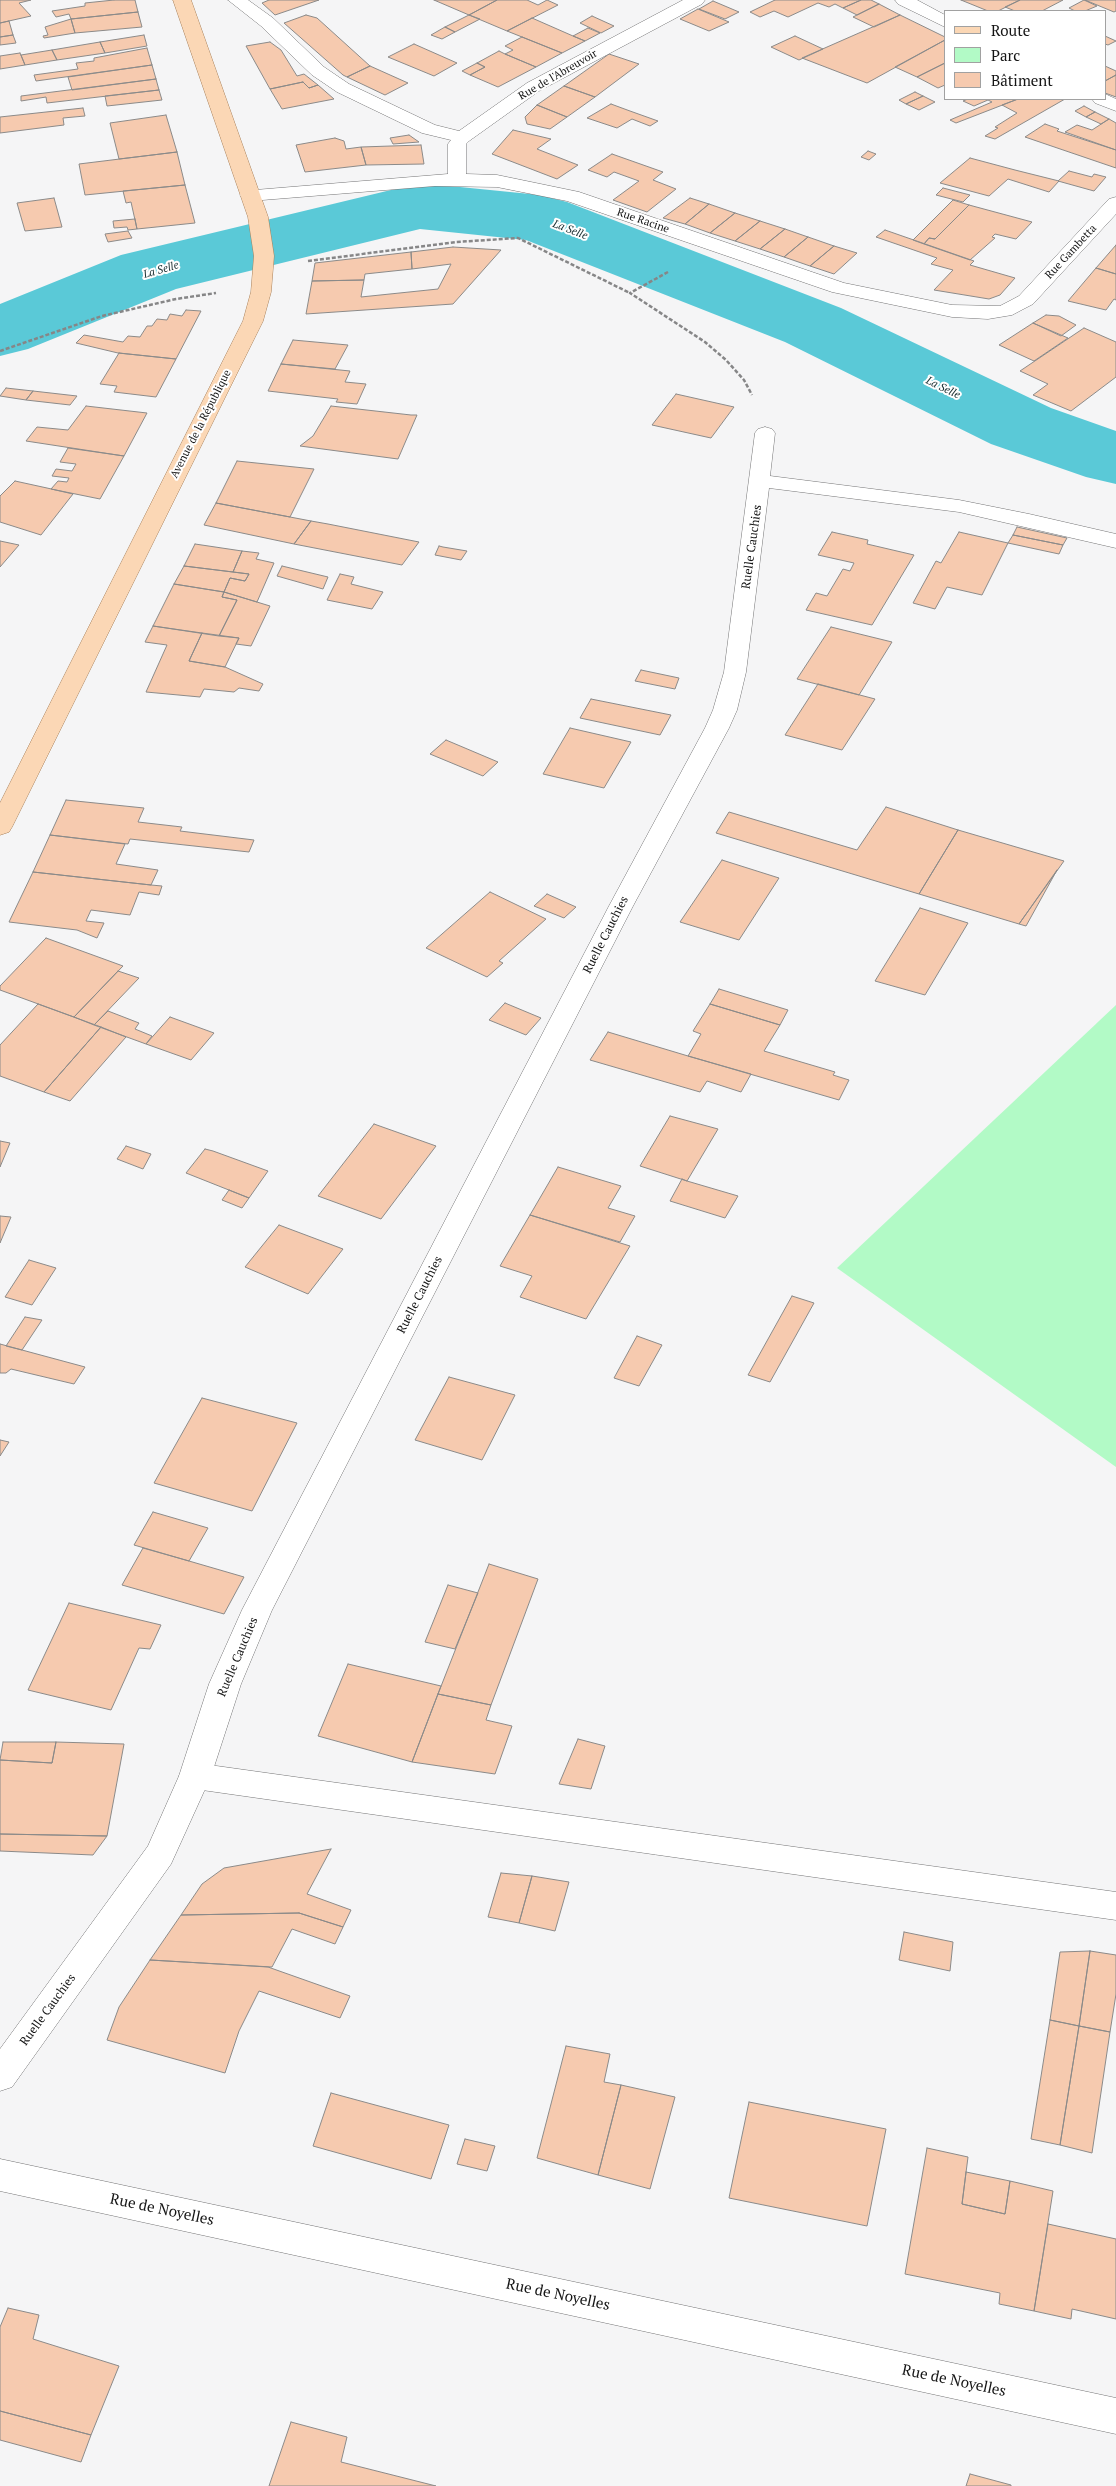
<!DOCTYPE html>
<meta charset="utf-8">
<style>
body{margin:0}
#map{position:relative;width:1116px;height:2486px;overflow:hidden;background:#f5f5f6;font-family:"PT Serif",serif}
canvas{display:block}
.legend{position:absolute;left:944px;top:10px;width:162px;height:90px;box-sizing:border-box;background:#fff;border:1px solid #a1a1a1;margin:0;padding:6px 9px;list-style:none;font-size:15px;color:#151515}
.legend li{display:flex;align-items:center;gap:10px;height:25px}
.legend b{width:25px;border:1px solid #a1a1a1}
</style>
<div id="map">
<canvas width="1116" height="2486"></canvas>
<ul class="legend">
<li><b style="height:6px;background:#fbd7b5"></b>Route</li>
<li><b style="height:14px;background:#b2fac6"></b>Parc</li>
<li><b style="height:14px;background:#f6caaf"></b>Bâtiment</li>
</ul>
</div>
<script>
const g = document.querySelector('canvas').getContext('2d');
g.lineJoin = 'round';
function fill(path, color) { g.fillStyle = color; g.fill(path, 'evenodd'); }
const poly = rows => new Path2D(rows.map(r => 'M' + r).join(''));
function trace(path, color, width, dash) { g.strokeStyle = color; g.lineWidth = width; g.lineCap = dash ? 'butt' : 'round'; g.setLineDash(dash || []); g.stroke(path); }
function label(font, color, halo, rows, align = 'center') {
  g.font = font + ' "PT Serif",serif'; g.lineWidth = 4; g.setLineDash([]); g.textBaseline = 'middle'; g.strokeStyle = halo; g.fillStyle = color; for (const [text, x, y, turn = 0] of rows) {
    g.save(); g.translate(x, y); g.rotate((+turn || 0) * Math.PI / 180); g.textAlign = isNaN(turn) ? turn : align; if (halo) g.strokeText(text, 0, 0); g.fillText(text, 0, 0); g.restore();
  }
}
const green = poly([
 [1116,1005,1116,1467,837,1268]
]);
const river = poly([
 [420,183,540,195,567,202,841,308,1051,408,1116,431,1116,484,1086,477,991,444,785,342,526,240,420,229,176,289,28,349,0,356,0,304,121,255,420,183]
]);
const building = poly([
 [0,0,31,0,19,3,31,16,0,23,0,0],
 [114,0,135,0,138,12,71,19,69,14,56,17,52,11,85,6,85,3,114,0],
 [269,0,319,0,275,15,262,3,269,0],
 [434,0,497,0,469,15,434,0],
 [497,0,527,0,538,5,547,0,558,5,507,31,469,15,497,0],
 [775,0,861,0,843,8,835,4,829,7,818,3,788,17,774,11,760,17,750,12,775,0],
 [861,0,871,0,879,4,857,15,843,8,861,0],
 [961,0,1020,0,998,11,988,11,961,0],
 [1020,0,1063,0,1042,11,1015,11,1005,7,1020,0],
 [1084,0,1097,6,1085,11,1075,11,1069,8,1084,0],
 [1085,0,1116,0,1116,11,1114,12,1085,0],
 [713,1,739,12,725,19,699,9,713,1],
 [879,4,900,15,874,27,853,17,879,4],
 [698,9,729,22,709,31,680,19,698,9],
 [138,12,142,27,75,33,71,19,138,12],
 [306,15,317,18,370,66,347,77,343,75,284,23,306,15],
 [469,15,480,19,455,32,445,27,469,15],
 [900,15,945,37,945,40,867,83,802,58,900,15],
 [592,16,614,26,601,33,580,23,592,16],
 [532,18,573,36,585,41,562,53,507,31,532,18],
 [71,19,75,33,44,38,43,36,48,35,45,27,71,19],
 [9,21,13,35,0,37,0,23,9,21],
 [445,27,455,32,442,39,431,35,445,27],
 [588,28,600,33,585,41,573,36,588,28],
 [13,35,16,43,0,45,0,37,13,35],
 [144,35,147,46,105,53,100,42,144,35],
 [795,36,823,49,799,60,771,47,795,36],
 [1105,36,1116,41,1108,45,1105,44,1105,36],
 [522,37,562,53,536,67,505,54,513,50,505,46,522,37],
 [945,40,945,63,917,77,895,67,945,40],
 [100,42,105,53,57,60,52,50,100,42],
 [270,42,281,50,297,76,304,74,318,85,309,88,303,82,270,89,246,46,270,42],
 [414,44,457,63,434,76,388,57,414,44],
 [147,48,152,65,36,81,34,75,78,69,76,63,94,61,94,58,147,48],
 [52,50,57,60,25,65,21,55,52,50],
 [499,51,505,54,536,67,498,87,470,75,485,67,477,63,499,51],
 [20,53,25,65,0,69,0,56,20,53],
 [609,54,639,64,595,97,564,86,609,54],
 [477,63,485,67,470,75,462,71,477,63],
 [945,63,945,85,938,88,917,77,945,63],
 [152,65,156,79,72,90,68,77,152,65],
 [370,66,408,83,385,95,347,77,370,66],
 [1105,66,1116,71,1116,75,1105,81,1105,66],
 [1116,75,1116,97,1105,93,1105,81,1116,75],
 [156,79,159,90,47,103,46,97,21,101,21,96,156,79],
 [303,82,309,88,318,85,334,99,282,109,270,89,303,82],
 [564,86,595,97,567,117,537,105,564,86],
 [159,90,162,100,107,106,105,96,159,90],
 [915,92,923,96,906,104,899,100,915,92],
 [923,96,935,102,919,110,906,104,923,96],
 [968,99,1018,99,956,123,950,120,992,102,988,100,974,106,963,101,968,99],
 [1018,99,1065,99,995,139,985,136,998,128,995,127,1017,113,1002,105,1018,99],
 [611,104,630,111,658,121,650,126,632,119,617,128,587,118,611,104],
 [537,105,567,117,550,129,527,124,525,117,537,105],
 [1084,106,1095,112,1086,117,1075,111,1084,106],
 [83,108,85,116,63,118,64,125,0,133,0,117,83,108],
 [1095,112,1109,119,1101,124,1086,117,1095,112],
 [166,115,177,152,119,159,110,123,166,115],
 [1109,119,1116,123,1116,150,1065,132,1077,125,1092,130,1109,119],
 [1045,124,1059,129,1057,131,1116,150,1116,168,1025,137,1045,124],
 [513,130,551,139,537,149,578,165,557,179,492,154,513,130],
 [409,135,419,142,393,144,390,138,409,135],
 [335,138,344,141,346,149,361,147,366,165,305,172,296,145,335,138],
 [421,145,424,164,366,165,361,147,421,145],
 [868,151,876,154,869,160,861,157,868,151],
 [177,152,185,185,85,195,79,164,177,152],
 [612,154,663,172,653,180,676,189,647,212,613,200,639,181,614,172,607,177,588,170,612,154],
 [970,158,1015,170,1059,181,1049,192,1008,179,989,196,940,183,970,158],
 [1069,171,1092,177,1094,174,1106,177,1094,191,1058,181,1069,171],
 [185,185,195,223,137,229,131,202,126,203,123,191,185,185],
 [943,188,970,195,963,202,936,195,943,188],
 [54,198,62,227,25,231,17,203,54,198],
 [690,198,709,204,685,224,663,218,690,198],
 [953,200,969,205,935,239,929,238,924,244,913,240,953,200],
 [709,204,735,213,710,233,685,224,709,204],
 [969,205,1032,222,1016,239,995,234,992,237,995,238,970,260,924,244,929,238,935,239,969,205],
 [735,213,760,221,735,241,710,233,735,213],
 [135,219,137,229,128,230,127,227,114,228,113,221,135,219],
 [760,221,785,229,760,249,735,241,760,221],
 [785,229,808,237,784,257,760,249,785,229],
 [885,230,974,261,970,265,1015,278,1000,295,989,299,934,290,953,270,931,264,937,258,876,237,885,230],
 [128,231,132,238,108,242,105,234,128,231],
 [808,237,834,246,810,266,784,257,808,237],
 [1116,245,1116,274,1096,268,1116,245],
 [834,246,857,253,834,274,810,266,834,246],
 [453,247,501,250,453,304,306,314,312,281,364,280,361,297,438,289,451,264,412,269,411,252,453,247],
 [411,252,412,269,365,274,364,280,312,281,315,263,411,252],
 [1096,268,1116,274,1116,300,1114,299,1106,310,1068,301,1096,268],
 [186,310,201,311,176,359,118,353,76,343,84,335,123,342,128,336,140,337,147,326,152,326,157,319,167,320,170,314,182,316,186,310],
 [1046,315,1059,316,1076,325,1061,336,1033,323,1046,315],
 [1033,323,1068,338,1034,361,999,345,1033,323],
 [1084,328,1116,342,1116,377,1071,411,1033,395,1048,384,1020,371,1084,328],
 [293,340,348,345,335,369,281,364,293,340],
 [119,353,176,359,156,397,114,392,117,386,100,384,119,353],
 [281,364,350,371,345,382,366,384,357,404,336,402,338,399,268,391,281,364],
 [6,388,33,391,26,400,0,396,6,388],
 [33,391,77,396,70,405,26,400,33,391],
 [676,394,734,407,711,438,652,425,676,394],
 [86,406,147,413,124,456,26,441,37,427,68,430,86,406],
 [331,406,411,415,417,415,398,459,300,446,313,436,331,406],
 [68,448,124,456,100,499,51,489,58,481,67,482,69,478,52,476,56,469,72,471,76,464,60,462,68,448],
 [237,461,314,469,290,517,216,503,237,461],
 [15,481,47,488,73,494,41,535,0,522,0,496,15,481],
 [216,503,290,517,311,521,294,544,204,525,216,503],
 [311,521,328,524,419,542,402,565,294,544,311,521],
 [1017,527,1067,538,1063,545,1013,535,1017,527],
 [832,532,868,540,867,544,914,555,872,625,806,610,816,593,827,596,843,569,850,571,854,563,818,555,832,532],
 [959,532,1008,543,982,595,947,587,935,609,913,603,936,561,941,563,959,532],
 [1013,535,1063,545,1059,554,1008,543,1013,535],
 [0,541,19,545,0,567,0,541],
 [195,544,242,551,233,572,184,566,195,544],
 [439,546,443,547,467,551,461,560,435,555,439,546],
 [242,551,259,553,256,559,274,563,257,602,224,592,230,578,245,581,249,574,233,572,242,551],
 [184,566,233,572,249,574,245,581,230,578,224,592,174,584,184,566],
 [282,566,328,577,323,589,277,576,282,566],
 [340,574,354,577,351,584,383,592,372,609,327,600,340,574],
 [174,584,224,592,222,597,237,600,219,636,153,626,174,584],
 [224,592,270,606,251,646,236,644,239,638,219,636,237,600,222,597,224,592],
 [153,626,202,633,189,661,225,667,263,684,259,691,239,688,234,692,204,689,200,697,146,692,167,645,145,642,153,626],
 [831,627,892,642,859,695,797,679,831,627],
 [202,633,239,638,225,667,189,661,202,633],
 [641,670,679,678,675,689,635,681,641,670],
 [818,684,875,699,842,750,785,735,818,684],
 [591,699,671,715,660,735,580,718,591,699],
 [570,728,631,742,604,788,543,774,570,728],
 [446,740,498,762,483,776,430,754,446,740],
 [66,800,144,808,138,822,182,827,180,831,254,840,249,852,130,839,128,844,50,835,66,800],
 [886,807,958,830,919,894,716,833,729,812,857,850,886,807],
 [958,830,1064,861,1019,924,919,894,958,830],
 [50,835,125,844,116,864,158,870,151,885,33,872,50,835],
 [722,860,779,878,739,940,680,922,722,860],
 [1057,870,1026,926,1019,924,1057,870],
 [33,872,151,885,162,886,159,895,139,892,130,915,91,910,86,921,104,923,97,938,77,930,9,922,33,872],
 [490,892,546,919,499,961,503,963,487,977,426,948,490,892],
 [547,894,576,907,564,918,534,906,547,894],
 [920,908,968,923,925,995,875,981,920,908],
 [46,938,123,966,74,1017,0,990,0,986,46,938],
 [118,971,139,978,94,1025,74,1017,118,971],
 [719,989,788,1010,780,1025,710,1004,719,989],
 [505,1003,541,1018,526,1035,489,1020,505,1003],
 [38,1004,101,1027,44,1092,0,1076,0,1045,38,1004],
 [710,1004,780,1025,764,1051,835,1072,833,1075,849,1080,839,1100,688,1056,701,1034,693,1031,710,1004],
 [108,1011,139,1023,135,1029,152,1036,146,1044,94,1025,108,1011],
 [170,1017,214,1033,191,1060,146,1044,170,1017],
 [101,1027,126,1037,70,1101,44,1092,101,1027],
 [608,1032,688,1056,751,1074,741,1092,707,1081,700,1092,590,1060,608,1032],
 [670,1116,718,1129,687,1181,640,1166,670,1116],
 [374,1124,436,1146,381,1219,318,1196,374,1124],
 [0,1141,10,1143,0,1167,0,1141],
 [126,1146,151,1154,143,1169,117,1159,126,1146],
 [205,1149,213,1151,268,1171,249,1198,186,1173,205,1149],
 [558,1167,621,1186,608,1208,635,1216,620,1242,530,1215,558,1167],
 [682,1179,687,1181,738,1196,725,1218,670,1201,682,1179],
 [229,1190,249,1198,242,1208,222,1200,229,1190],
 [530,1215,630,1246,586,1319,520,1297,532,1276,500,1266,530,1215],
 [0,1216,11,1217,0,1243,0,1216],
 [279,1225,343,1249,308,1294,245,1267,279,1225],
 [29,1260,56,1268,32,1305,5,1297,29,1260],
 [792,1296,814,1303,770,1382,748,1375,792,1296],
 [25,1317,42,1320,22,1350,6,1346,25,1317],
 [637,1336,662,1345,639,1386,614,1378,637,1336],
 [0,1344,22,1350,85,1367,74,1384,11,1369,6,1373,0,1373,0,1344],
 [449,1377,515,1395,482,1460,415,1440,449,1377],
 [202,1398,297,1423,252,1511,154,1483,202,1398],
 [0,1440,9,1442,0,1456,0,1440],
 [153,1512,208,1528,189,1561,134,1545,153,1512],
 [143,1548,189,1561,244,1577,224,1614,122,1585,143,1548],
 [489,1564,538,1579,491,1705,438,1694,489,1564],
 [448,1585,478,1593,455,1649,425,1642,448,1585],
 [69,1603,161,1625,150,1649,139,1648,111,1710,28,1690,69,1603],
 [348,1664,441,1686,412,1762,318,1736,348,1664],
 [438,1694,491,1705,486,1720,512,1726,495,1774,412,1762,438,1694],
 [578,1739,605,1746,591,1789,559,1784,578,1739],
 [3,1742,56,1742,52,1763,0,1760,3,1742],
 [56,1742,124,1744,107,1836,0,1834,0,1760,52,1763,56,1742],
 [0,1834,107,1836,93,1855,0,1851,0,1834],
 [331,1849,307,1894,351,1910,343,1927,299,1913,181,1915,202,1884,224,1868,331,1849],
 [501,1873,532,1876,519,1923,488,1917,501,1873],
 [532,1876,569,1882,555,1931,519,1923,532,1876],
 [299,1913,343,1927,335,1944,292,1929,272,1967,150,1960,181,1915,299,1913],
 [904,1932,953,1942,950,1971,899,1960,904,1932],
 [1090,1951,1079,2026,1050,2020,1060,1952,1090,1951],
 [1090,1951,1116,1955,1116,1994,1110,2032,1079,2026,1090,1951],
 [150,1960,268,1967,350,1996,340,2018,259,1991,239,2031,225,2073,107,2040,119,2007,150,1960],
 [1050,2020,1079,2026,1060,2145,1031,2139,1050,2020],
 [1079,2026,1110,2032,1092,2153,1060,2145,1079,2026],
 [566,2046,610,2054,604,2082,621,2085,598,2175,537,2158,566,2046],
 [621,2085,675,2097,650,2189,598,2175,621,2085],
 [331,2093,449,2125,431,2179,313,2146,331,2093],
 [749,2102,886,2129,867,2226,729,2198,749,2102],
 [465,2139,495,2146,487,2171,457,2164,465,2139],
 [927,2148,968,2157,962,2204,1005,2214,1010,2181,1053,2191,1034,2311,999,2304,1000,2293,905,2274,927,2148],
 [966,2172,1010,2181,1005,2214,962,2204,966,2172],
 [1048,2224,1116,2239,1116,2319,1072,2309,1071,2319,1034,2311,1048,2224],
 [8,2308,39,2315,33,2339,119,2366,91,2435,0,2411,0,2327,8,2308],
 [0,2411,91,2435,81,2462,0,2440,0,2411],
 [291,2422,347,2437,341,2462,436,2486,269,2486,291,2422],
 [970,2474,1011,2485,1011,2486,966,2486,970,2474]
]);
const path = poly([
 [308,261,456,242,518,238,630,293],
 [668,272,630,293,705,342,726,360,744,380,752,395],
 [0,351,102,316,176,299,216,293]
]);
const service = poly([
 [195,1763,1116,1892,1116,1920,195,1789,184,1785,179,1776,184,1767,195,1763]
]);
const minor = poly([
 [228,0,248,0,273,18,324,67,349,84,435,125,459,131,527,83,683,0,705,0,702,4,539,91,469,141,466,144,466,174,497,175,579,192,844,283,952,305,1000,306,1019,296,1109,199,1116,197,1116,214,1033,304,1012,315,988,319,952,317,832,292,567,201,497,187,435,186,250,201,243,199,240,195,243,191,448,174,448,144,451,140,422,133,337,92,312,75,261,26,228,0],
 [895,0,917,0,945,15,945,27,898,4,895,0],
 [1105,94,1116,99,1116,111,1095,103,1092,99,1105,99,1105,94],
 [765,427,772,429,775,433,770,476,959,500,1029,514,1116,534,1116,548,959,512,769,488,746,672,737,710,729,728,633,906,272,1610,241,1684,211,1776,171,1864,12,2087,0,2091,0,2049,148,1846,179,1776,209,1684,242,1610,609,906,705,728,713,710,724,672,755,433,758,429,765,427]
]);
const tertiary = poly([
 [0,2159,1116,2398,1116,2434,0,2191,0,2159]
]);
const primary = poly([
 [173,0,191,0,268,217,274,256,271,292,263,321,12,827,9,832,0,835,0,803,243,321,251,292,254,256,248,217,173,0]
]);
const farStreetnames = [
 ["Rue de l'Abreuvoir",558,75,-30],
 ["Rue Racine",643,221,19],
 ["Rue Gambetta",1071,252,-47],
 ["Avenue de la République",201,424,-63]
];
const farWaternames = [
 ["La Selle",570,230,21],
 ["La Selle",161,270,-16],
 ["La Selle",943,388,26]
];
const streetNames = [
 ["Ruelle Cauchies",752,547,-82],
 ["Ruelle Cauchies",606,935,-63],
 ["Ruelle Cauchies",420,1295,-63],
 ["Ruelle Cauchies",238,1657,-67],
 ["Ruelle Cauchies",48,2010,-54]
];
const nearStreetnames = [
 ["Rue de Noyelles",162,2210,12],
 ["Rue de Noyelles",558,2295,12],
 ["Rue de Noyelles",954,2381,12]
];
fill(green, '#b2fac6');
fill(river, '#5ac9d7');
fill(building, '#f6caaf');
trace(building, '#8b8a89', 1);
trace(service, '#757576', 1);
trace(minor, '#757576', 1);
trace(tertiary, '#757576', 1);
trace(primary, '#a9825c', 1);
trace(path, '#868687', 2.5, [4, 2]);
fill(service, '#fff');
fill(minor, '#fff');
fill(tertiary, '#fff');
fill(primary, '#fbd7b5');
label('11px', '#151515', '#fff', farStreetnames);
label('italic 11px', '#1c3033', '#fff', farWaternames);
label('12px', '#151515', '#fff', streetNames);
label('15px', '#151515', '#fff', nearStreetnames);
</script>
